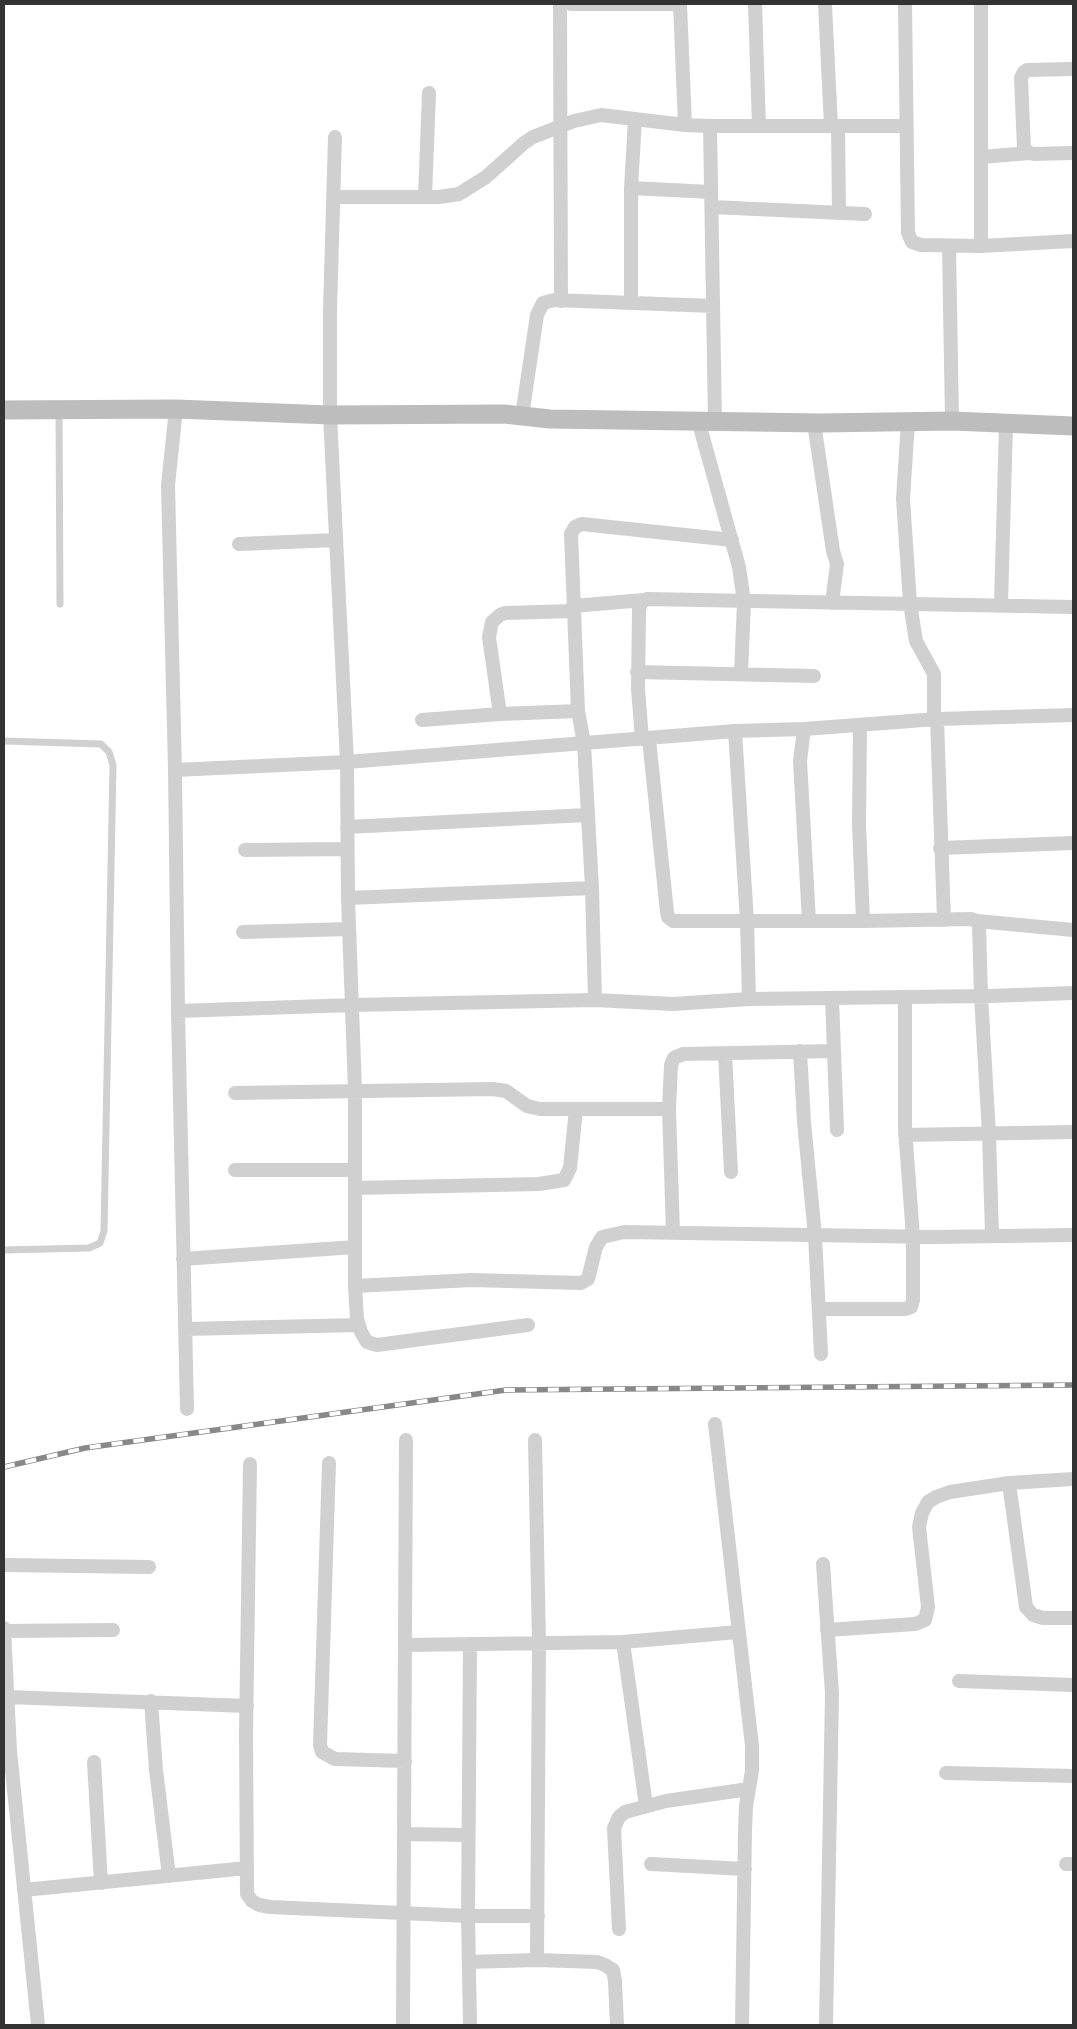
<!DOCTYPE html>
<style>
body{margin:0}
#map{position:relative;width:1077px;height:2029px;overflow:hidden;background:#fff;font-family:"Varela Round",sans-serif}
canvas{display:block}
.frame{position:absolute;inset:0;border:5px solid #333;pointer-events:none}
</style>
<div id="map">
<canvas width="1077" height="2029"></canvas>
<div class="frame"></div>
</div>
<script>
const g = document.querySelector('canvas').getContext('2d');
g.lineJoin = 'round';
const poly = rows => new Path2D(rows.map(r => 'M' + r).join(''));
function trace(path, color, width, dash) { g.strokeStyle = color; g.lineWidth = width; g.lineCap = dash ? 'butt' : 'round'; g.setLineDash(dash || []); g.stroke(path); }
const lane = poly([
 [59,410,60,604],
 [4,741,101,744,109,752,113,765,104,1231,100,1243,89,1248,4,1250]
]);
const street = poly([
 [560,4,561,301],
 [571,4,680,4],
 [680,4,685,125],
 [755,4,759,126],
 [825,4,831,126],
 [905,4,908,233,912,242,921,245,981,246,1073,241],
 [1073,69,1027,70,1024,72,1021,78,1024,149,1030,153,1034,154,1073,153],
 [710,126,715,420],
 [838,126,839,213],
 [335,137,330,310,330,415,347,762,348,898,355,1090,355,1286,357,1319,361,1332,367,1342,377,1345,528,1325],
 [981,157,1030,153],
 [631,188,711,192],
 [333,197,439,197,459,194,486,177,524,143,533,137,574,121,601,115,685,125,710,126,905,126],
 [425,197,429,93],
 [712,207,865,214],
 [981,246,981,4],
 [949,247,952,421],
 [631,303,631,188,635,119],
 [176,409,168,485,175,770,178,1011,353,1005,595,1000,673,1004,749,999,989,996,1073,993],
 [522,416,537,315,543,303,554,300,713,306],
 [698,420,739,567,744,602,741,674],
 [908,422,903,499,910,603,916,641,934,674,934,720],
 [814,423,833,551,837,564,832,603],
 [239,544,336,540],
 [1001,604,1006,425],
 [573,606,644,600],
 [637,672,814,676],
 [500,714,489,637,492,622,500,615,505,613,573,611],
 [937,719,944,920],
 [422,720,500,714,578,711],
 [860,725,859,825,863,921],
 [804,729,937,719,1073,715],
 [735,731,747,921,749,999],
 [642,739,638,689,639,610,641,603,647,599,1073,607],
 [649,739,667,912,668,917,673,921,863,921,971,919,977,921,979,925,981,996,989,1134,992,1236],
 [175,770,347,762,735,731,804,729,800,761,809,921],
 [347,827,587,815],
 [940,848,1073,843],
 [245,850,347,849],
 [348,898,592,888],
 [977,921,1073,930],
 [243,932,349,929],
 [832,998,837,1130],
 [595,1000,592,888,584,743,578,711,571,534,575,527,582,524,732,540],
 [178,1011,187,1409],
 [800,1051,804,1122,815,1236,821,1354],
 [725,1053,731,1172],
 [235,1093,493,1089,506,1091,527,1106,540,1109,669,1109],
 [905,1135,1073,1132],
 [235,1170,355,1170],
 [355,1188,539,1184,564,1180,570,1168,576,1109],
 [673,1233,669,1109,671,1065,674,1058,683,1054,834,1051],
 [183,1259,355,1247],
 [355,1286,472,1280,581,1283,588,1279,596,1247,602,1237,624,1232,934,1237,1073,1235],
 [819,1309,905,1309,911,1307,913,1300,913,1237,905,1128,905,997],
 [185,1329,359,1325],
 [715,1424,752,1746,752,1771,746,1806,745,1831,742,2025],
 [535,1440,539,1644,537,1960],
 [329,1463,320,1745,322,1752,335,1759,405,1761],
 [250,1464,246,1733,247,1894,252,1901,259,1905,270,1907,468,1916,538,1916],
 [1009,1483,1026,1607,1033,1615,1043,1618,1073,1618],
 [823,1564,832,1693,826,2025],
 [4,1565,149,1567],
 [4,1628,10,1751,38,2025],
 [827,1630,915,1624,925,1620,928,1607,919,1527,922,1513,928,1502,936,1497,950,1492,1009,1483,1073,1479],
 [4,1631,113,1630],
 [623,1642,646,1806],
 [470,1644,468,1916,470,2025],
 [405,1645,623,1642,738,1632],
 [959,1681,1073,1685],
 [8,1697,247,1706],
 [151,1701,156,1770,169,1876],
 [94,1762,101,1883],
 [946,1773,1073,1776],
 [404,1834,468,1835],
 [651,1864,745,1869],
 [1066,1864,1073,1864],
 [24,1890,247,1868],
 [619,1929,614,1828,619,1817,625,1812,666,1801,749,1789],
 [469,1962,537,1960,597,1962,605,1965,613,1970,615,1981,617,2025],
 [403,2025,406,1440]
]);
const secondary = poly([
 [4,410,176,409,330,415,504,414,550,419,821,423,952,421,1073,426]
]);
const rail = poly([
 [4,1467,85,1448,506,1390,1073,1385]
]);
trace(lane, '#d0d0d0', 7);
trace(street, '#d0d0d0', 14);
trace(secondary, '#bdbdbd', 19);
trace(rail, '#888', 5.5);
trace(rail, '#fff', 4, [11]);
</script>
